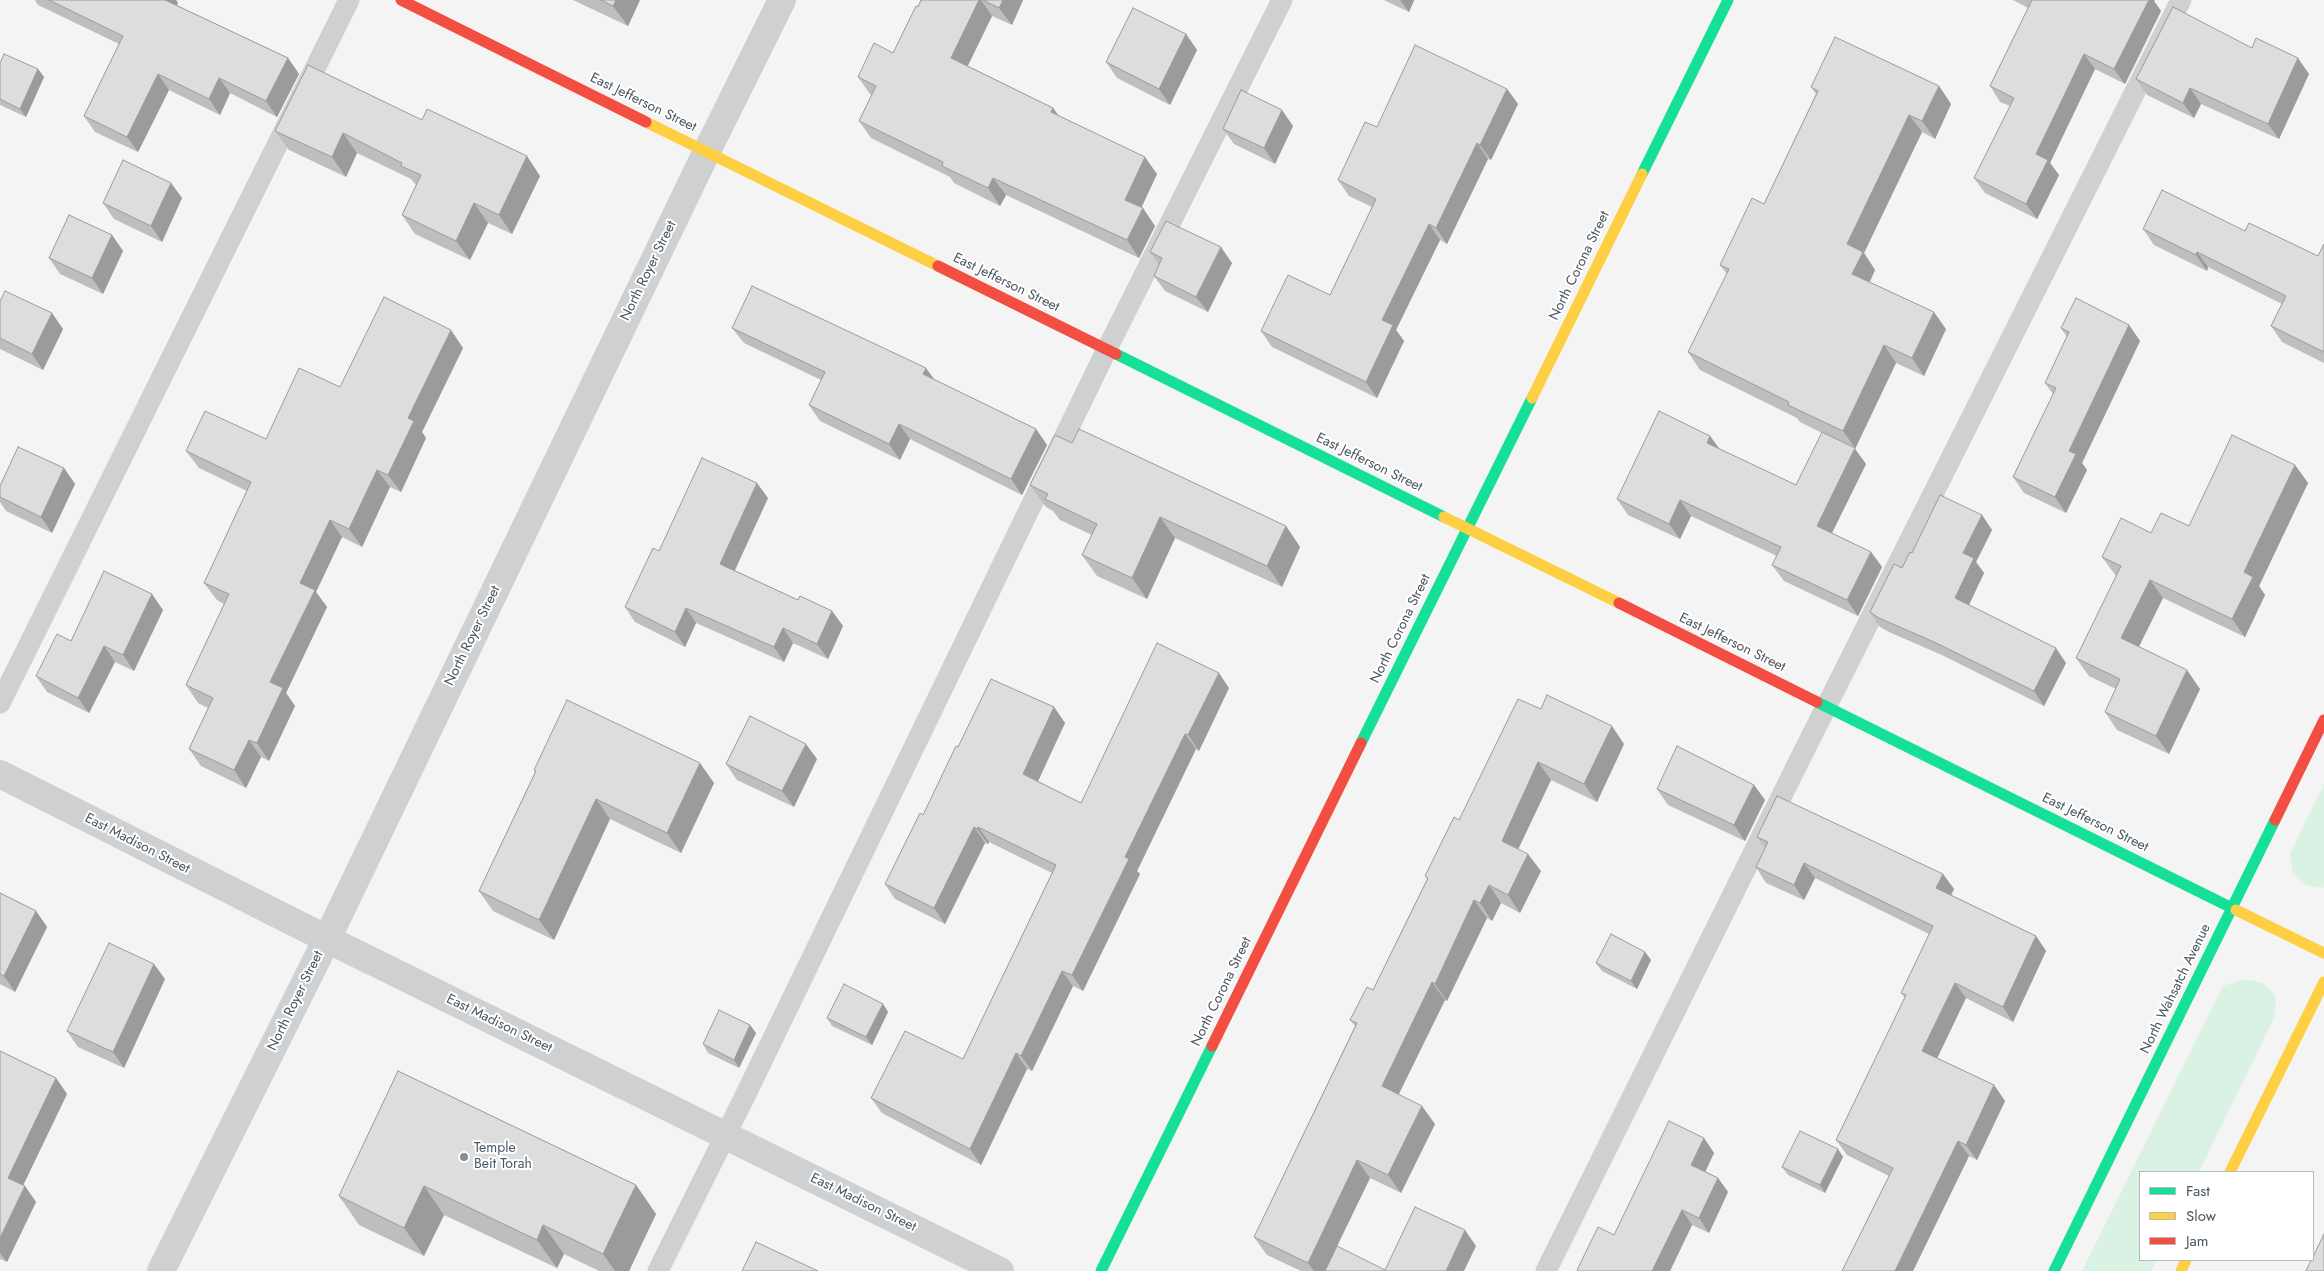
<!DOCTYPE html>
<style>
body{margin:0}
#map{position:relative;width:2324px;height:1271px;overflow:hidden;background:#f4f4f4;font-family:Jost,sans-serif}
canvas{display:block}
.legend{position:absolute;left:2139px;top:1171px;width:175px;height:90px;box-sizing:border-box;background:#fff;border:1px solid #b7bbc0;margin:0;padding:6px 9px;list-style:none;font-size:15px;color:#4a5661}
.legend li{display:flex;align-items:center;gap:10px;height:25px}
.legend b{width:25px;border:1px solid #b7bbc0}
</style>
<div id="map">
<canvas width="2324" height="1271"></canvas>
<ul class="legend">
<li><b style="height:6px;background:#16e098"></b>Fast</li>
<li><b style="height:6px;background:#ffcf43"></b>Slow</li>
<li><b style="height:6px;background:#f24e42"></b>Jam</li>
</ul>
</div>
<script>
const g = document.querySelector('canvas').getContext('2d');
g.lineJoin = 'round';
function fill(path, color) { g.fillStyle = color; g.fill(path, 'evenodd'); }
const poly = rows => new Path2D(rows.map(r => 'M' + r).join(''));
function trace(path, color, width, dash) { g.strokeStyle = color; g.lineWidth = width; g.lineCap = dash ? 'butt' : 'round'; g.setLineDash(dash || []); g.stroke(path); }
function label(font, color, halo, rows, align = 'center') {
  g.font = font + ' Jost,sans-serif'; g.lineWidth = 4; g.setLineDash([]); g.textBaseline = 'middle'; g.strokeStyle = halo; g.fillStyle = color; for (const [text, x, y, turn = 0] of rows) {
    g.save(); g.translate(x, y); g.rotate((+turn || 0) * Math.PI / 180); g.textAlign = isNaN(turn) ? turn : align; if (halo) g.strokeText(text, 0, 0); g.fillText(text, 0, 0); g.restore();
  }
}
const green = poly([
 [2324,784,2324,887,2323,888,2306,885,2292,871,2290,854],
 [2244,979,2263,983,2276,996,2275,1016,2199,1172,2140,1172,2140,1260,2156,1260,2151,1271,2082,1271,2223,986]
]);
const lane = poly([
 [0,703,349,0],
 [658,1271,744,1098,1107,349,1282,0],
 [1546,1271,1800,759,2181,0]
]);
const street = poly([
 [0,774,327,939,1000,1271],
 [161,1271,327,939,707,151,782,0]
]);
const fast = poly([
 [1642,174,1728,0],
 [1116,354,1444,517],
 [1817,702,2236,910],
 [1361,743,1532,398],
 [1101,1271,1212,1046],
 [2054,1271,2275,820]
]);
const slow = poly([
 [646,122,938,266],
 [1532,398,1642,174],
 [1444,517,1619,603],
 [2236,910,2324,953],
 [2230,1172,2324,982],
 [2181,1271,2186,1260]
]);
const jam = poly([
 [401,0,646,122],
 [938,266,1116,354],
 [1619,603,1817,702],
 [2275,820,2324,720],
 [1212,1046,1361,743]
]);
const wall = poly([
 [35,0,176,0,178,3,176,5,288,58,299,74,277,117,230,93,220,115,169,90,138,152,95,132,84,116,119,44,38,5],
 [573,0,640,0,628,26],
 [921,0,1023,0,1012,25,992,16,968,66,1053,108,1059,116,1157,174,1141,208,1155,226,1139,258,1006,195,1000,206,954,183,950,177,871,138,859,121,872,95,870,94,858,77,893,53],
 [1384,0,1414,0,1409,12],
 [2013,0,2155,0,2154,1,2161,11,2125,84,2095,69,2050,163,2059,175,2037,219,1985,193,1974,178,2010,106,2000,102,1990,86,2028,8],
 [1186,34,1197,50,1170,105,1117,78,1106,62],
 [2252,48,2309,74,2279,139,2201,104,2194,118,2147,95,2136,79],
 [0,63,38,69,44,77,26,117,0,105],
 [1939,86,1951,104,1935,139,1922,132,1864,253,1875,270,1870,282,1946,329,1924,376,1896,363,1855,449,1866,464,1832,533,1871,552,1882,567,1858,616,1784,581,1772,565,1777,556,1691,516,1680,539,1628,515,1617,499,1710,436,1720,450,1796,485,1822,433,1800,422,1797,418,1700,370,1688,352,1727,274,1720,265,1764,204,1816,94,1811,87],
 [1507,89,1518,104,1491,160,1488,159,1447,244,1440,240,1396,330,1404,341,1377,398,1272,347,1261,331,1330,295,1372,207,1349,196,1338,180,1377,127],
 [422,120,540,176,512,234,488,223,470,260,415,234,402,215,416,185,411,179,357,153,346,177,289,150,275,131],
 [1293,126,1275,164,1234,144,1223,129],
 [171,183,182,198,162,242,114,219,103,203],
 [2143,229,2245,231,2318,256,2324,244,2324,363,2282,342,2271,326,2282,304,2208,267,2207,271,2154,245],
 [112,235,123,251,103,294,60,274,49,258],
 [1150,252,1232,263,1208,312,1165,291,1154,276,1159,265],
 [0,301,63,329,43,370,0,349],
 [2129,325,2140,341,2082,463,2087,470,2066,513,2024,493,2013,477,2053,394,2045,383,2067,337,2061,328],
 [732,328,935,380,1036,429,1047,445,1022,495,910,439,900,460,820,421,809,405,821,380,744,343],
 [463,348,422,432,426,438,401,492,390,487,362,547,342,537,316,592,327,607,286,693,295,706,269,761,261,757,246,788,201,766,189,749,208,708,198,703,186,685,224,604,217,600,204,583,247,491,199,468,186,451,266,439,340,387],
 [1072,443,1286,526,1300,547,1282,587,1175,538,1147,599,1097,576,1082,555,1092,535,1060,520,1053,511,1045,506,1030,485],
 [2295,465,2308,483,2259,586,2265,595,2245,637,2163,598,2139,647,2200,689,2169,754,2117,730,2105,712,2116,689,2089,676,2076,658,2116,576,2102,557,2151,533,2189,526],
 [64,468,75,484,52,533,6,511,0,502,0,486],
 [768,498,734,570,798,600,832,611,843,626,828,659,793,643,784,662,696,623,685,647,635,622,625,607,659,551],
 [1982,515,1992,530,1976,562,1984,573,1969,605,2066,663,2044,706,1944,656,1889,632,1880,627,1870,612,1912,553],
 [163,610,134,671,115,662,89,713,47,692,36,676,71,641],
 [1229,688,1199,751,1196,749,1137,871,1140,874,1083,991,1073,986,1032,1071,1027,1069,981,1165,882,1113,871,1098,963,1059,1052,873,989,842,988,844,985,843,945,924,895,899,885,884,923,815,958,747,1054,707,1065,723,1037,781,1081,803],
 [1541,709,1624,744,1597,802,1551,780,1518,849,1541,871,1520,913,1501,903,1492,921,1487,918,1447,1001,1445,1000,1398,1095,1435,1124,1401,1193,1370,1178,1325,1271,1301,1271,1267,1255,1254,1237,1355,1026,1350,1020,1373,990,1427,879,1425,876,1459,820],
 [817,759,794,807,737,780,726,764],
 [534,770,714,783,681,853,610,819,554,940,493,911,479,891,535,772],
 [1754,785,1765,800,1745,841,1668,805,1657,789],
 [1757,837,1943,874,1954,889,1951,895,2036,936,2046,951,2013,1022,1966,998,1937,1058,1994,1085,2005,1101,1977,1160,1969,1156,1913,1271,1842,1271,1889,1176,1847,1155,1836,1140,1905,998,1901,993,1929,934,1815,878,1804,900,1766,883,1756,867,1765,848],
 [0,893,36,911,47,927,15,992,0,984],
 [1645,952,1651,960,1637,989,1602,971,1596,963],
 [165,979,124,1068,78,1047,67,1031],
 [883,1004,888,1012,872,1045,832,1026,827,1018],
 [756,1033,739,1068,708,1053,703,1044],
 [0,1051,56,1078,67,1094,23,1185,36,1202,7,1262,0,1259],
 [398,1071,636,1185,656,1214,629,1271,599,1271,564,1254,557,1268,444,1215,424,1256,359,1225,339,1196],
 [1704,1138,1714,1153,1705,1171,1718,1178,1728,1192,1709,1233,1692,1225,1670,1271,1577,1271,1577,1270,1614,1235],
 [1838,1149,1843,1157,1825,1193,1788,1175,1782,1167]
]);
const shadedWall = poly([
 [163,0,176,0,178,3,172,14],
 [616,0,640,0,628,26,613,6],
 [979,0,981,0,992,16,963,75,951,58],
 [1003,0,1023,0,1012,25,999,8],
 [1400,0,1414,0,1409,12],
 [2147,0,2155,0,2154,1,2161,11,2125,84,2114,69],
 [1186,34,1197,50,1170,105,1159,89],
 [2084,54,2095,69,2050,163,2059,175,2037,219,2026,204,2036,154],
 [288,58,299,74,277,117,266,101],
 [2298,58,2309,74,2279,139,2268,124],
 [38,69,44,77,26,117,20,109],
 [158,74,169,90,138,152,127,137],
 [219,78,230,93,220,115,209,99],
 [1939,86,1951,104,1935,139,1922,121],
 [2190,88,2201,104,2194,118,2183,103],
 [1507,89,1518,104,1491,160,1480,145],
 [1053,108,1065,125,1051,112],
 [1282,110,1293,126,1275,164,1264,148],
 [1909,115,1922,132,1864,253,1875,270,1865,291,1852,274,1847,244],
 [343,133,357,153,346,177,332,157],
 [1477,143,1488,159,1447,244,1436,228],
 [527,156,540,176,512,234,499,215],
 [1145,157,1157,174,1137,217,1125,200],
 [993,178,1006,195,1000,206,988,188],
 [171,183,182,198,162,242,151,226],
 [474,203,488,223,470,260,456,241],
 [1143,208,1155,226,1139,258,1127,240],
 [1429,224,1440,240,1396,330,1404,341,1377,398,1366,382,1382,320],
 [112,235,123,251,103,294,92,278],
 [1221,247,1232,263,1208,312,1196,297],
 [2197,252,2208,267,2207,271,2196,255],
 [1934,312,1946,329,1924,376,1912,358],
 [52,313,63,329,43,370,32,354],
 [2129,325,2140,341,2082,463,2087,470,2066,513,2055,497,2069,451],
 [451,330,463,348,422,432,426,438,401,492,388,475,408,418],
 [1884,345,1896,363,1855,449,1866,464,1828,541,1817,526,1855,448,1843,431],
 [926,368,937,383,923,374],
 [899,424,910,439,900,460,889,444],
 [1036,429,1047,445,1022,495,1011,479],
 [1710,436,1721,451,1707,443],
 [2295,465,2308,483,2259,586,2265,595,2245,637,2232,619,2244,572],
 [64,468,75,484,52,533,41,517],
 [377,470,390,487,362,547,349,529],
 [757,483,768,498,731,579,720,564],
 [1680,500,1691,516,1680,539,1669,524],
 [1982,515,1992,530,1976,562,1984,573,1965,613,1955,598,1963,553],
 [1160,517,1175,538,1147,599,1132,578],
 [330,520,342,537,316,592,327,607,286,693,295,706,269,761,257,743,270,682,300,583],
 [1286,526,1300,547,1282,587,1267,566],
 [1871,552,1882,567,1858,616,1847,600],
 [2150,580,2163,598,2134,656,2121,638],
 [152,594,163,610,134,671,123,655],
 [686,608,696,623,685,647,675,632],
 [832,611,843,626,828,659,817,644],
 [783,628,793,643,784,662,774,647],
 [104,646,115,662,89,713,78,698],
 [2056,648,2066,663,2044,706,2034,691],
 [2187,670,2200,689,2169,754,2156,736],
 [1219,673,1229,688,1199,751,1188,735],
 [1054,707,1065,723,1034,790,1023,774],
 [1612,726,1624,744,1597,802,1584,784],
 [1185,734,1196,749,1137,871,1140,874,1083,991,1072,975,1125,857],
 [249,740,261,757,246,788,234,770],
 [806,744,817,759,794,807,782,791],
 [1538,762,1551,780,1514,858,1502,841],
 [700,763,714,783,681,853,667,833],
 [1754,785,1765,800,1745,841,1734,825],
 [596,799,610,819,554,940,539,920],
 [974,827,985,843,945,924,934,908],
 [978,827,989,842,988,844,977,829],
 [1528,854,1541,871,1520,913,1508,895],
 [1804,863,1815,878,1804,900,1794,885],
 [1943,874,1954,889,1947,903,1936,888],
 [1489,885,1501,903,1492,921,1480,903],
 [1474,900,1487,918,1447,1001,1435,984],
 [36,911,47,927,15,992,4,976],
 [2036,936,2046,951,2013,1022,2003,1007],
 [1645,952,1651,960,1637,989,1631,981],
 [154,964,165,979,124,1068,113,1052],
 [1062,971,1073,986,1032,1071,1021,1056],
 [1432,982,1445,1000,1394,1104,1382,1086],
 [1955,983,1966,998,1933,1067,1922,1051],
 [883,1004,888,1012,872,1045,866,1037],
 [750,1025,756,1033,739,1068,734,1060],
 [1016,1053,1027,1069,981,1165,970,1149],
 [56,1078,67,1094,19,1194,8,1178],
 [1994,1085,2005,1101,1977,1160,1966,1145],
 [1422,1106,1435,1124,1401,1193,1388,1175],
 [1704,1138,1714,1153,1702,1179,1691,1165],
 [1958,1141,1969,1156,1913,1271,1895,1271],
 [1838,1149,1843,1157,1825,1193,1820,1185],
 [1357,1160,1370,1178,1325,1271,1314,1271,1308,1263],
 [1718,1178,1728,1192,1709,1233,1699,1218],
 [636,1185,656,1214,629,1271,615,1271,603,1254],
 [25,1186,36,1202,7,1262,0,1253,0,1238],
 [424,1186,444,1215,424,1256,404,1228],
 [1682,1210,1692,1225,1670,1271,1652,1271],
 [543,1225,564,1254,557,1268,537,1240],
 [1465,1230,1476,1246,1464,1271,1446,1271]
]);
const building = poly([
 [49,0,165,0,288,58,266,101,219,78,209,99,158,74,127,137,84,116,123,36,49,0],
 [601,0,616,0,613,6,601,0],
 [921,0,979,0,951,58,1053,108,1051,112,1145,157,1125,200,1143,208,1127,240,993,178,988,188,942,166,943,162,859,121,876,86,858,77,874,43,893,53,916,6,918,7,921,0],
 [983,0,1003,0,999,8,983,0],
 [2032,0,2149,0,2114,69,2084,54,2036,154,2048,160,2026,204,1974,178,2014,98,1990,86,2032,0],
 [2173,7,2252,48,2256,38,2298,58,2268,124,2190,88,2183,103,2136,79,2173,7],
 [1133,8,1186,34,1159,89,1106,62,1133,8],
 [1835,37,1939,86,1922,121,1909,115,1847,244,1863,252,1852,274,1934,312,1912,358,1884,345,1843,431,1788,405,1789,402,1688,352,1729,269,1720,265,1752,198,1764,204,1818,91,1811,87,1835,37],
 [1415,45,1507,89,1480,145,1477,143,1436,228,1429,224,1382,320,1393,325,1366,382,1261,331,1288,275,1330,295,1376,199,1338,180,1365,122,1377,127,1415,45],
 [4,54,38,69,20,109,0,99,0,63,4,54],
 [308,65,422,120,427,109,527,156,499,215,474,203,456,241,402,215,421,175,401,166,402,163,343,133,332,157,275,131,308,65],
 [1241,90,1282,110,1264,148,1223,129,1241,90],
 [123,160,171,183,151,226,103,203,123,160],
 [2162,190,2245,231,2249,223,2318,256,2324,244,2324,352,2271,326,2286,296,2197,252,2196,255,2143,229,2162,190],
 [69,215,112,235,92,278,49,258,69,215],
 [1166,221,1221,247,1196,297,1154,276,1162,258,1150,252,1166,221],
 [752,286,926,368,923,374,1036,429,1011,479,899,424,889,444,809,405,825,372,732,328,752,286],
 [5,291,52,313,32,354,0,338,0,301,5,291],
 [384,297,451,330,408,418,414,421,388,475,377,470,349,529,330,520,300,583,315,590,270,682,283,688,257,743,249,740,234,770,189,749,213,698,186,685,229,594,204,583,251,482,186,451,205,411,266,439,299,368,340,387,384,297],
 [2076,298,2129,325,2069,451,2076,454,2055,497,2013,477,2056,388,2045,383,2069,332,2061,328,2076,298],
 [1659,411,1710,436,1707,443,1796,485,1822,432,1855,448,1817,526,1871,552,1847,600,1772,565,1781,547,1680,500,1669,524,1617,499,1659,411],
 [1079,429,1286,526,1267,566,1160,517,1132,578,1082,555,1097,524,1045,499,1048,494,1030,485,1055,435,1072,443,1079,429],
 [2232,435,2295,465,2244,572,2253,577,2232,619,2150,580,2121,638,2187,670,2156,736,2105,712,2120,679,2076,658,2121,566,2102,557,2121,518,2151,533,2161,513,2189,526,2232,435],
 [18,447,64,468,41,517,0,497,0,486,18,447],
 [702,458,757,483,720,564,798,600,800,596,832,611,817,644,783,628,774,647,686,608,675,632,625,607,653,548,659,551,702,458],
 [1940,495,1982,515,1963,553,1974,558,1955,598,2056,648,2034,691,1934,642,1879,618,1870,612,1894,564,1902,568,1910,552,1912,553,1940,495],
 [104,571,152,594,123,655,104,646,78,698,36,676,57,634,71,641,104,571],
 [1157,643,1219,673,1188,735,1185,734,1125,857,1129,859,1072,975,1062,971,1021,1056,1016,1053,970,1149,871,1098,905,1031,963,1059,1056,865,978,827,977,829,974,827,934,908,885,884,920,813,923,815,956,746,958,747,991,679,1054,707,1023,774,1081,803,1157,643],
 [1547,695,1612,726,1584,784,1538,762,1502,841,1528,854,1508,895,1489,885,1480,903,1474,900,1435,984,1432,982,1382,1086,1422,1106,1388,1175,1357,1160,1308,1263,1254,1237,1357,1023,1350,1020,1367,987,1373,990,1428,878,1425,876,1454,817,1459,820,1518,699,1541,709,1547,695],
 [567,700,700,763,667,833,596,799,539,920,479,891,536,771,534,770,567,700],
 [750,716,806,744,782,791,726,764,750,716],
 [1677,746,1754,785,1734,825,1657,789,1677,746],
 [1777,796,1943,874,1936,888,2036,936,2003,1007,1955,983,1922,1051,1994,1085,1966,1145,1958,1141,1895,1271,1842,1271,1893,1168,1836,1140,1906,995,1901,993,1933,926,1804,863,1794,885,1756,867,1768,842,1757,837,1777,796],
 [0,893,36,911,4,976,0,974,0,893],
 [1611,934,1645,952,1631,981,1596,963,1611,934],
 [109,943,154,964,113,1052,67,1031,109,943],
 [844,984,883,1004,866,1037,827,1018,844,984],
 [719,1010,750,1025,734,1060,703,1044,719,1010],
 [0,1051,56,1078,8,1178,25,1186,0,1238,0,1051],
 [398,1071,636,1185,603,1254,543,1225,537,1240,424,1186,404,1228,339,1196,398,1071],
 [1669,1121,1704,1138,1691,1165,1718,1178,1699,1218,1682,1210,1652,1271,1578,1271,1577,1270,1598,1227,1614,1235,1669,1121],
 [1800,1131,1838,1149,1820,1185,1782,1167,1800,1131],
 [1415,1207,1465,1230,1446,1271,1325,1271,1337,1246,1385,1270,1415,1207],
 [2324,1234,2324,1271,2306,1271,2311,1260,2313,1260,2313,1257,2324,1234],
 [756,1242,818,1271,742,1271,756,1242]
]);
const markers = [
 [464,1157,5,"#868d94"]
];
const streetNames = [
 ["East Jefferson Street",643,103,26],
 ["North Corona Street",1580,266,-64],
 ["North Royer Street",649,271,-64],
 ["East Jefferson Street",1006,283,26],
 ["East Jefferson Street",1369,463,26],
 ["North Corona Street",1401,629,-64],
 ["North Royer Street",473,636,-64],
 ["East Jefferson Street",1732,643,26],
 ["East Jefferson Street",2095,823,26],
 ["East Madison Street",137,844,27],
 ["North Wahsatch Avenue",2176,989,-64],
 ["North Corona Street",1222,992,-64],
 ["North Royer Street",296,1001,-64],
 ["East Madison Street",499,1024,26],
 ["East Madison Street",863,1203,26]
];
const poiNames = [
 ["Temple",474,1149],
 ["Beit Torah",474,1165]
];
fill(green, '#d9f2e3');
trace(lane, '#ced0d2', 21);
trace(street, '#ced0d2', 28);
trace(fast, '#16e098', 11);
trace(slow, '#ffcf43', 11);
trace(jam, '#f24e42', 11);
fill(wall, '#bebebf');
fill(shadedWall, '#9b9b9b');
fill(building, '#ddddde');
trace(building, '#9b9b9b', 1);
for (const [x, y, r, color] of markers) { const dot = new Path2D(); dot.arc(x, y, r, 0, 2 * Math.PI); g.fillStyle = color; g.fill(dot); trace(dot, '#fff', 2); }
label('14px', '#4a5661', '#fff', streetNames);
label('14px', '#4a5661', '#fff', poiNames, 'left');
</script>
